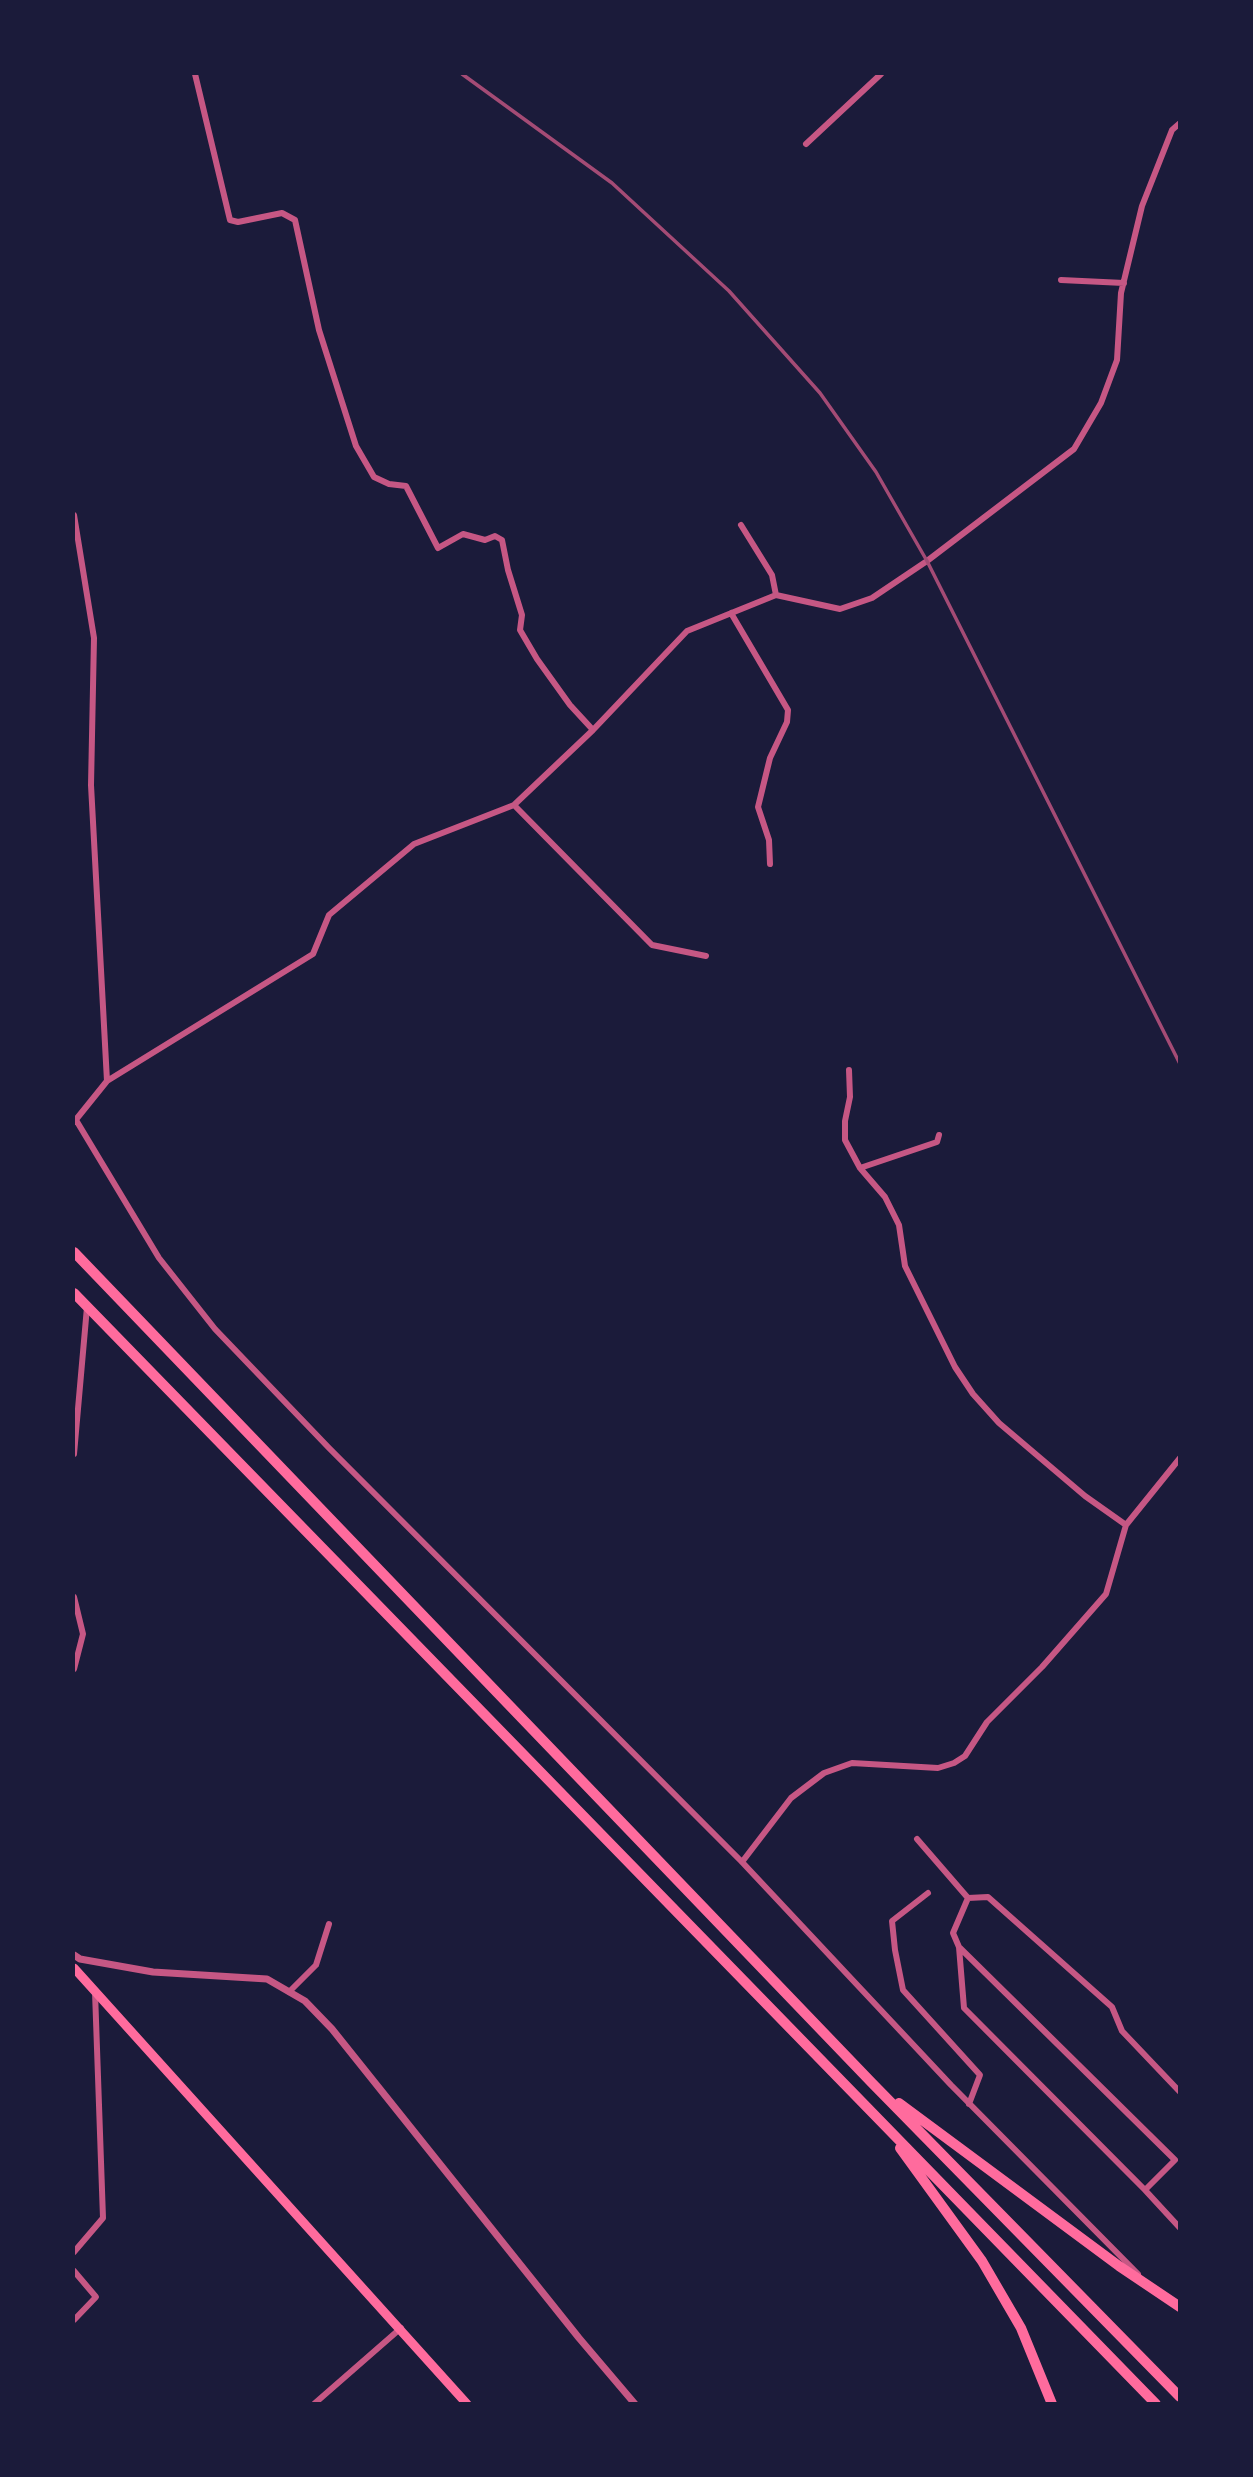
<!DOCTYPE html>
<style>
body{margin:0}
#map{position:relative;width:1253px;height:2477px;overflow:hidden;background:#1b1b3a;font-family:"Titillium Web",sans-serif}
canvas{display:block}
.frame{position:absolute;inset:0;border:75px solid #1b1b3a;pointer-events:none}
</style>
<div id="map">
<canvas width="1253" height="2477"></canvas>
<div class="frame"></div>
</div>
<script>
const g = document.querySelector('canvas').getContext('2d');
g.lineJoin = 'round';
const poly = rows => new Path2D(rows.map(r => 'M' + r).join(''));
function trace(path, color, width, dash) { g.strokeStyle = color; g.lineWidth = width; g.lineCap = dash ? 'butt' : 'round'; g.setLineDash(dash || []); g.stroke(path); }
const minor = poly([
 [195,74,230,220,238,222,282,213,295,220,319,330,356,446,374,477,389,484,406,486,438,548,463,534,485,540,495,536,502,540,508,570,522,615,520,630,537,659,570,705,593,730],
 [806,144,881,74],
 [1061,280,1124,283],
 [74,515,94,638,91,785,107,1081],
 [741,525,772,575,776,595],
 [731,613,788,710,787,722,770,758,758,807,769,840,770,864],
 [514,805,652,945,706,956],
 [849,1070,850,1097,845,1121,845,1140,860,1168,885,1197,899,1225,905,1266,955,1367,973,1394,999,1423,1085,1496,1126,1525],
 [76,1120,159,1258,215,1329,329,1448,742,1862,951,2085,1138,2274],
 [74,1122,107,1081,313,954,329,915,414,844,514,805,593,730,687,631,776,595,840,609,872,598,927,561,1074,449,1101,403,1117,360,1121,293,1142,206,1172,130,1180,123],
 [860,1168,937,1142,939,1135],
 [74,1454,87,1307],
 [74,1597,83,1634,74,1669],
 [917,1839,968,1898,953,1933,959,1947,964,2008,1145,2190,1180,2228],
 [742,1862,791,1798,824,1773,852,1763,938,1768,954,1763,965,1756,987,1722,1042,1667,1106,1594,1126,1525,1180,1458],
 [928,1893,892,1921,895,1950,903,1990,980,2075,969,2104],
 [968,1898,988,1897,1112,2007,1122,2031,1180,2092],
 [960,1948,1175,2160,1145,2190],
 [289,1992,316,1965,329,1924],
 [74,2252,103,2218,95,1992],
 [74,2271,96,2297,74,2320],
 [314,2404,401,2328]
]);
const tertiary = poly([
 [74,1955,80,1959,153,1972,267,1979,305,2001,332,2029,579,2338,635,2404]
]);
const primary = poly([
 [74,1968,467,2404]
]);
const motorway = poly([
 [74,1252,872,2083,1180,2397],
 [74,1293,1156,2404],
 [899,2103,1119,2266,1180,2307],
 [900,2148,982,2261,1021,2328,1052,2404]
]);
const rail = poly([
 [462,74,612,183,729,291,820,393,876,472,927,561,1180,1064]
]);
trace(minor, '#c65784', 6);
trace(tertiary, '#c65784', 7);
trace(primary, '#ff6b9d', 9);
trace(motorway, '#ff6b9d', 10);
trace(rail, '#a44b75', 3.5);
</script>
